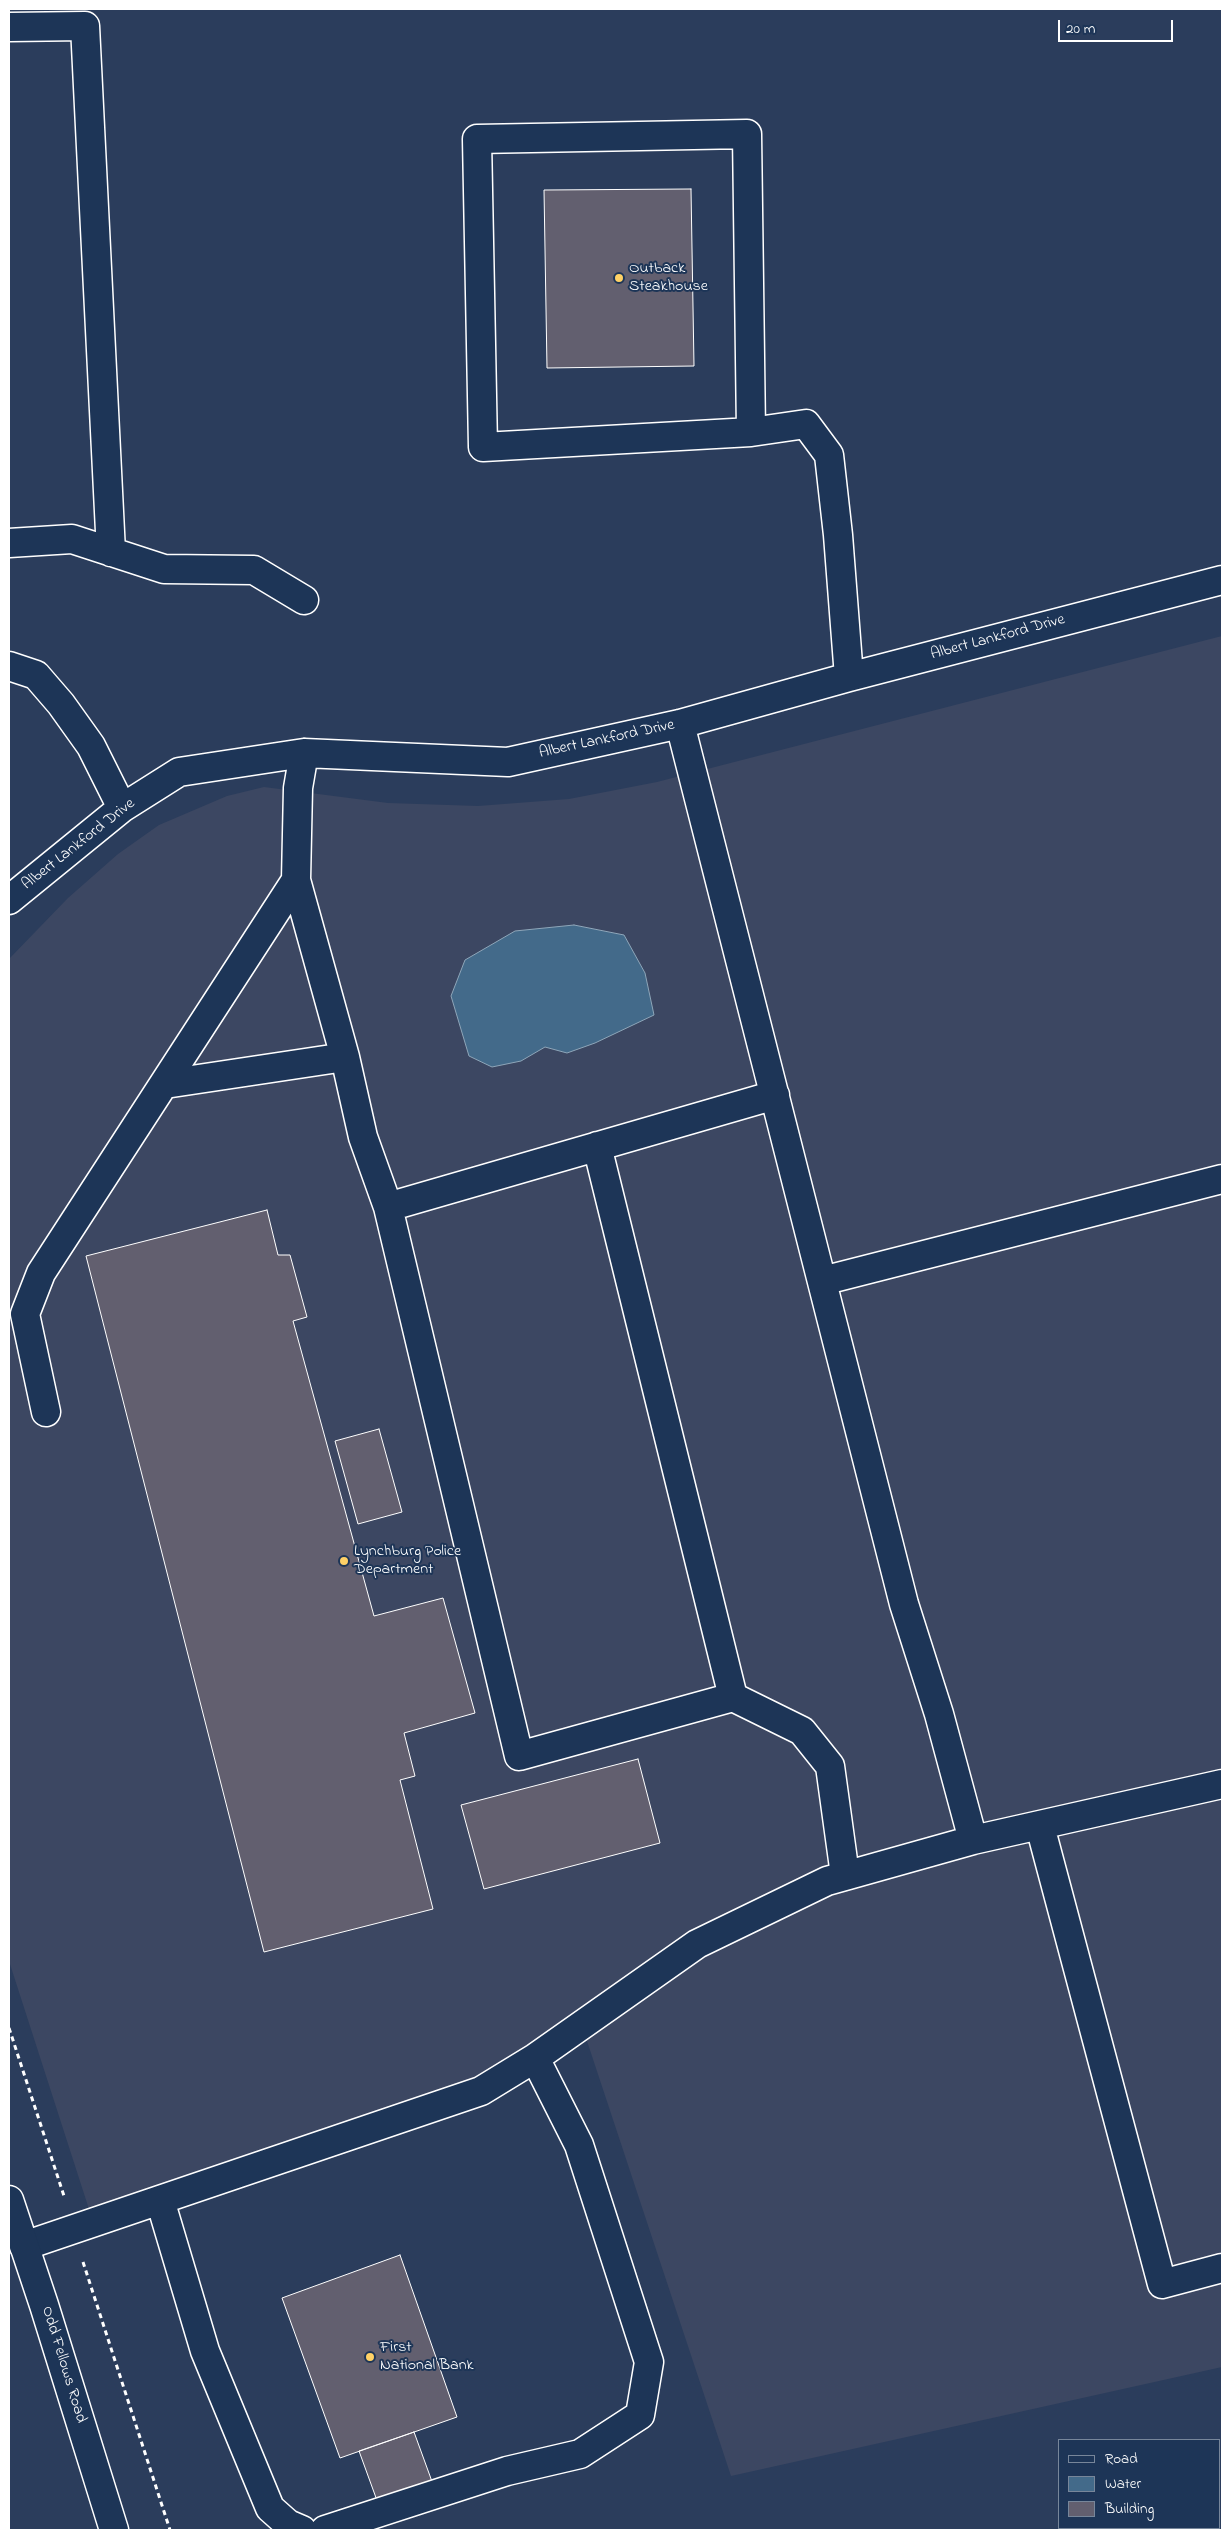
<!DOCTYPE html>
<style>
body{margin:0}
#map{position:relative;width:1231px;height:2539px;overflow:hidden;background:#2b3d5c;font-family:"Indie Flower",sans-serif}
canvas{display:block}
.frame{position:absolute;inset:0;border:10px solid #fff;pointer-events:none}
.legend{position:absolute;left:1058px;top:2439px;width:162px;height:90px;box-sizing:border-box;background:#1d3557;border:1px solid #77869a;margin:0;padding:6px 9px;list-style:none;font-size:15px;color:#fff}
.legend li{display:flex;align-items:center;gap:10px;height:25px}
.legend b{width:25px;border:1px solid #77869a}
.scale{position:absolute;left:1058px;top:20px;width:115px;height:22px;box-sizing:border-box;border:2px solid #fff;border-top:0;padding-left:6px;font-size:15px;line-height:18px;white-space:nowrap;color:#fff;-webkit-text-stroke:4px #1d3557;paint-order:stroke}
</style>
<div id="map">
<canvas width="1231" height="2539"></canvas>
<div class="frame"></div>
<ul class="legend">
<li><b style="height:6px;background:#1d3557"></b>Road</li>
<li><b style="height:14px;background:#436a8a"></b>Water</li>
<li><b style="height:14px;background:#625f6f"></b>Building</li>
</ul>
<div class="scale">20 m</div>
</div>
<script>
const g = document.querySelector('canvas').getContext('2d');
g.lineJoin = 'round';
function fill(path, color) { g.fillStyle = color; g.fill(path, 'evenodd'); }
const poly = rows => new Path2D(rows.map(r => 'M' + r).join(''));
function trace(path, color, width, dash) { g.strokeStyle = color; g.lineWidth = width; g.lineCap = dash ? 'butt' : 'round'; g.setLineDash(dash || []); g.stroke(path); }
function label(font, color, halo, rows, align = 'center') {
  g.font = font + ' "Indie Flower",sans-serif'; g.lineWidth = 4; g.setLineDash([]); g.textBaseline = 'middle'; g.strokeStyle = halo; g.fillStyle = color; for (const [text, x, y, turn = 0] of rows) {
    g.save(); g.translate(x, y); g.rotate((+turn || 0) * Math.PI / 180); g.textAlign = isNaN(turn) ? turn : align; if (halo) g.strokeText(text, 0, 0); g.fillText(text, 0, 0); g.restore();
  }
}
const built = poly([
 [1222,636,1222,2367,731,2476,586,2038,97,2234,9,1961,9,959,68,898,118,854,159,825,227,796,264,787,388,803,478,806,569,799,657,782]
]);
const water = poly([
 [574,925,624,935,645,973,654,1015,595,1043,567,1053,545,1047,521,1061,492,1067,469,1056,451,996,465,960,515,931,574,925]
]);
const building = poly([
 [691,189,694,366,547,368,544,190,691,189],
 [267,1210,278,1255,290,1255,307,1317,293,1321,374,1616,443,1598,475,1713,404,1733,415,1776,400,1780,433,1909,264,1952,86,1256,267,1210],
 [379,1429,402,1512,358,1524,335,1441,379,1429],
 [638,1759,660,1843,484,1889,461,1805,638,1759],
 [400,2255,457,2417,340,2458,282,2298,400,2255],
 [414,2432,434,2487,379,2506,359,2451,414,2432]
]);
const path = poly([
 [9,2028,64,2196],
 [83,2262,170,2530]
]);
const minor = poly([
 [9,27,85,26,111,552],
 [751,432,483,447,477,139,747,134,751,432,806,424,829,455,838,535,849,677],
 [9,543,72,539,164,569,254,570,304,600],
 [9,666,36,675,61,704,91,746,122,808],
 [680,724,904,1604,939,1714,973,1840],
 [304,753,298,788,296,880,345,1057,363,1137,388,1207,519,1756,733,1697,597,1146],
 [9,900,122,808,179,772,304,753,508,762,680,724,849,677,1222,580],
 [165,1084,345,1057],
 [388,1207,775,1095],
 [822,1281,1222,1179],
 [46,1412,25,1314,41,1273,296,880],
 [733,1697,802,1731,830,1766,845,1875],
 [1040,1826,1162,2284,1222,2268],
 [160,2200,205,2351,270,2508,288,2524,302,2530],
 [24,2246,481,2091,535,2058,697,1944,827,1881,973,1840,1222,1784],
 [325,2530,507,2471,580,2454,640,2415,649,2362,579,2145,535,2058]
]);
const major = poly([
 [9,2200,44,2305,114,2530]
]);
const markers = [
 [619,278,5,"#ffd166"],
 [344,1561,5,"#ffd166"],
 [370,2357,5,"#ffd166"]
];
const poiNames = [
 ["Outback",629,269],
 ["Steakhouse",629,287],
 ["Lynchburg Police",354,1552],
 ["Department",354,1570],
 ["First",380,2348],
 ["National Bank",380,2366]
];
const streetNames = [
 ["Albert Lankford Drive",998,638,-15],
 ["Albert Lankford Drive",607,740,-12],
 ["Albert Lankford Drive",79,845,-38],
 ["Odd Fellows Road",63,2365,73]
];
fill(built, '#3c4762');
fill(water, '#436a8a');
trace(water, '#8ea6b9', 1);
fill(building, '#625f6f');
trace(building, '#fff', 1);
trace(minor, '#fff', 31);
trace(major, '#fff', 31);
trace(path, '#fff', 3, [5, 4]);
trace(minor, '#1d3557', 28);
trace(major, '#1d3557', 28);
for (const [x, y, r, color] of markers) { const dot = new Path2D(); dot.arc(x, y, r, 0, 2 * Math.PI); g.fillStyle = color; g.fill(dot); trace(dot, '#1d3557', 2); }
label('16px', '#fff', '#1d3557', poiNames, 'left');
label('16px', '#fff', '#1d3557', streetNames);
</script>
